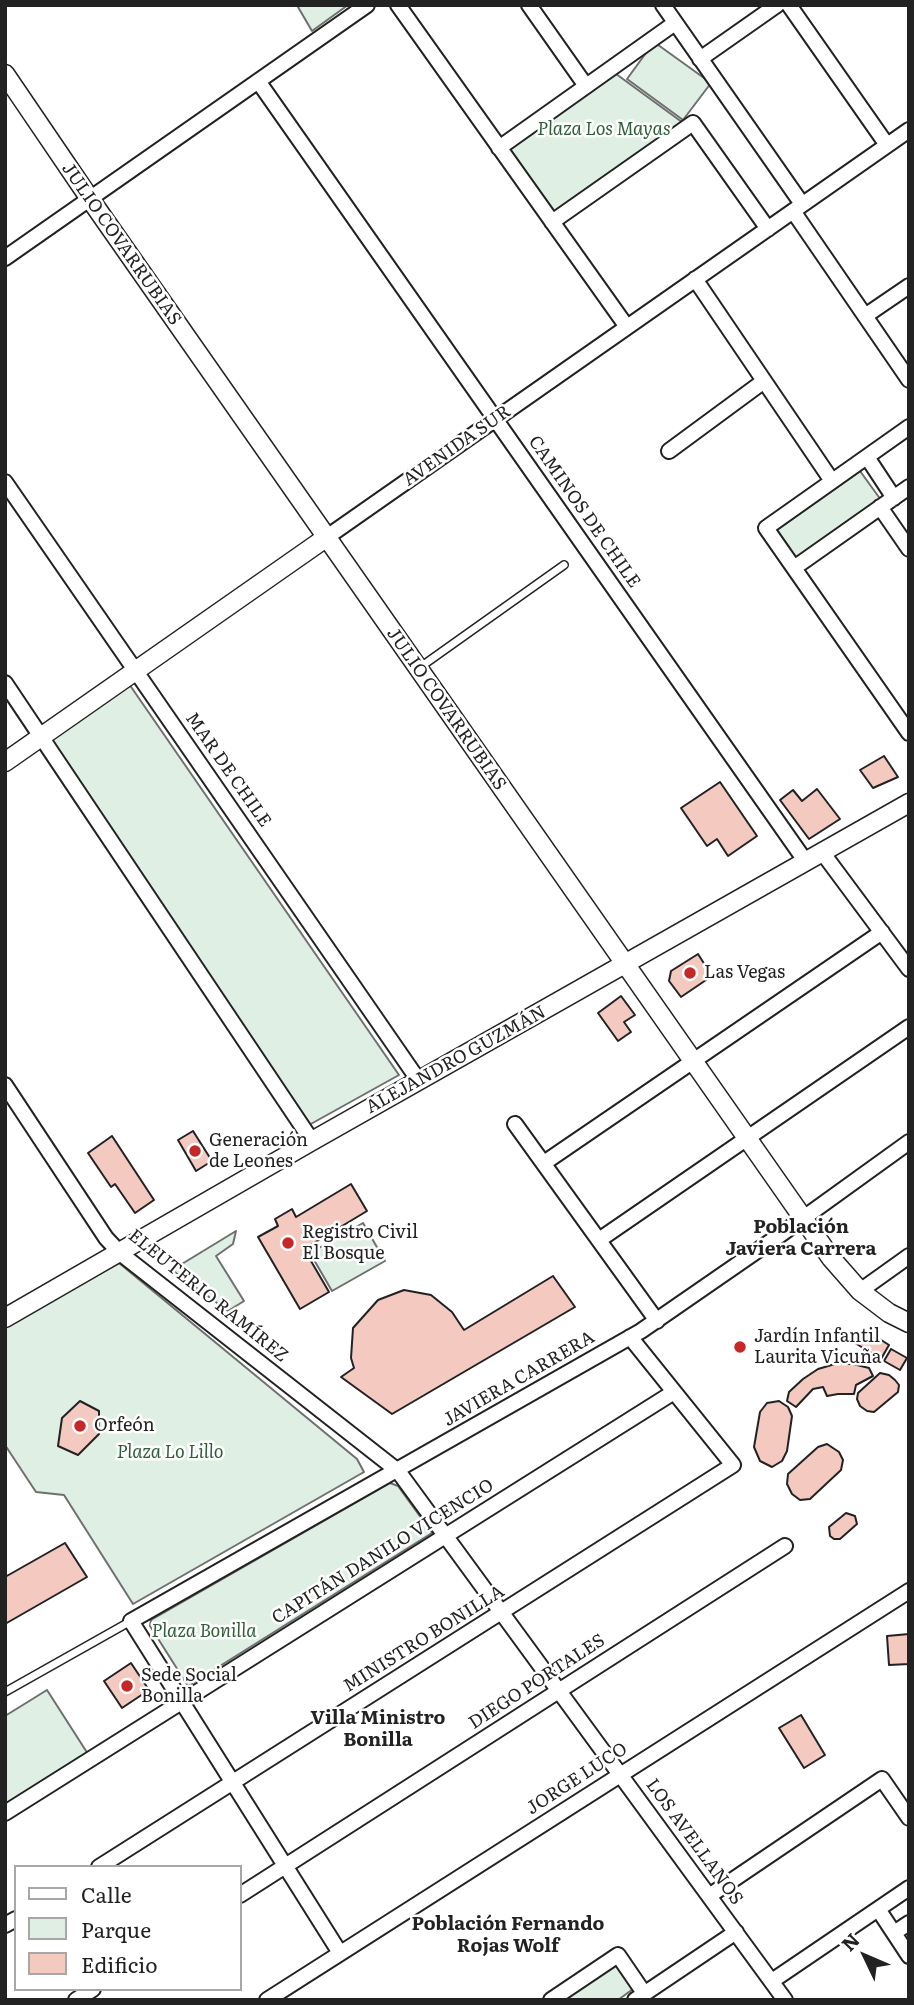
<!DOCTYPE html>
<meta charset="utf-8">
<style>
body{margin:0}
#map{position:relative;width:914px;height:2005px;overflow:hidden;background:#fff;font-family:Literata,serif}
canvas{display:block}
.frame{position:absolute;inset:0;border:7px solid #222;pointer-events:none}
.legend{position:absolute;left:14px;top:1865px;width:228px;height:126px;box-sizing:border-box;background:#fff;border:2px solid #a7a7a7;margin:0;padding:9px 12px;list-style:none;font-size:21px;color:#222}
.legend li{display:flex;align-items:center;gap:14px;height:35px}
.legend b{width:35px;border:2px solid #a7a7a7}
.north{position:absolute;left:830px;top:1921px;width:70px;height:70px;-webkit-text-stroke:5px #fff;paint-order:stroke;rotate:314deg;font-size:19px;font-weight:700;line-height:28px;text-align:center;color:#222}
.north::after{content:'';display:block;margin:auto;width:24px;height:32px;background:#222;clip-path:polygon(50% 0,100% 100%,50% 72%,0 100%)}
</style>
<div id="map">
<canvas width="914" height="2005"></canvas>
<div class="frame"></div>
<ul class="legend">
<li><b style="height:9px;background:#fff"></b>Calle</li>
<li><b style="height:19px;background:#e0efe3"></b>Parque</li>
<li><b style="height:19px;background:#f3c9c0"></b>Edificio</li>
</ul>
<div class="north">N</div>
</div>
<script>
const g = document.querySelector('canvas').getContext('2d');
g.lineJoin = 'round';
function fill(path, color) { g.fillStyle = color; g.fill(path, 'evenodd'); }
const poly = rows => new Path2D(rows.map(r => 'M' + r).join(''));
function trace(path, color, width, dash) { g.strokeStyle = color; g.lineWidth = width; g.lineCap = dash ? 'butt' : 'round'; g.setLineDash(dash || []); g.stroke(path); }
function label(font, color, halo, rows, align = 'center') {
  g.font = font + ' Literata,serif'; g.lineWidth = 5; g.setLineDash([]); g.textBaseline = 'middle'; g.strokeStyle = halo; g.fillStyle = color; for (const [text, x, y, turn = 0] of rows) {
    g.save(); g.translate(x, y); g.rotate((+turn || 0) * Math.PI / 180); g.textAlign = isNaN(turn) ? turn : align; if (halo) g.strokeText(text, 0, 0); g.fillText(text, 0, 0); g.restore();
  }
}
const green = poly([
 [300,5,348,5,312,31,298,7,300,5],
 [654,42,711,83,683,120,627,79,654,42],
 [612,71,686,125,552,218,503,148,612,71],
 [860,471,881,500,797,559,777,530,860,471],
 [127,681,399,1075,309,1125,48,736,127,681],
 [363,1223,385,1261,332,1291,310,1253,363,1223],
 [236,1231,233,1244,216,1256,244,1301,228,1311,172,1270,236,1231],
 [119,1263,357,1459,364,1472,133,1604,64,1495,36,1492,5,1445,5,1324,119,1263],
 [390,1483,398,1486,432,1533,188,1686,150,1626,151,1620,390,1483],
 [47,1690,88,1754,5,1807,5,1716,47,1690],
 [614,1963,633,1989,618,2000,563,2000,614,1963]
]);
const building = poly([
 [884,756,898,777,873,788,860,770,884,756],
 [720,782,757,836,728,856,717,839,707,846,681,808,720,782],
 [817,789,840,819,809,839,780,800,793,790,802,801,817,789],
 [698,954,712,976,681,997,669,981,671,971,698,954],
 [621,996,635,1015,624,1022,631,1032,618,1041,598,1013,621,996],
 [193,1131,212,1161,196,1171,178,1140,193,1131],
 [112,1136,154,1200,135,1213,115,1184,111,1187,88,1153,112,1136],
 [351,1184,367,1211,304,1249,329,1292,300,1309,258,1237,278,1226,275,1219,292,1209,296,1217,351,1184],
 [553,1276,575,1307,392,1414,341,1377,354,1368,351,1358,353,1328,378,1300,404,1290,431,1295,452,1312,464,1330,553,1276],
 [864,1329,889,1345,881,1359,855,1343,864,1329],
 [891,1349,907,1358,900,1370,884,1361,891,1349],
 [835,1364,853,1364,869,1368,873,1376,856,1385,854,1394,838,1394,827,1396,823,1387,813,1389,796,1407,787,1401,789,1392,803,1379,818,1369,835,1364],
 [880,1373,889,1375,895,1380,899,1385,898,1392,874,1412,867,1411,860,1406,857,1399,858,1393,880,1373],
 [80,1401,99,1411,99,1434,78,1455,58,1446,62,1418,80,1401],
 [779,1401,788,1407,792,1416,787,1451,782,1461,772,1467,760,1461,754,1447,760,1412,767,1403,779,1401],
 [827,1444,839,1452,843,1460,841,1470,810,1499,800,1500,792,1494,787,1484,788,1474,818,1447,827,1444],
 [846,1513,855,1516,857,1524,840,1539,834,1539,830,1536,829,1527,846,1513],
 [65,1543,87,1577,5,1624,5,1577,65,1543],
 [909,1634,909,1664,889,1665,887,1636,909,1634],
 [131,1663,149,1690,122,1708,104,1681,131,1663],
 [801,1715,825,1755,804,1768,779,1728,801,1715]
]);
const service = poly([
 [419,668,564,565],
 [5,1692,131,1621]
]);
const minor = poly([
 [398,5,627,327],
 [529,5,586,86],
 [663,5,802,204],
 [789,5,887,145],
 [700,59,777,5],
 [258,81,806,862],
 [499,148,675,23],
 [793,211,909,380],
 [552,222,693,123,768,229],
 [5,258,367,5],
 [695,279,832,481],
 [865,316,909,286],
 [909,427,766,528,909,733],
 [669,451,764,381],
 [867,457,894,498],
 [5,482,419,1081],
 [880,507,909,549],
 [327,537,909,130],
 [794,568,909,487],
 [5,683,312,1141],
 [822,852,909,969],
 [5,1085,106,1238,120,1253,398,1471,785,2000],
 [515,1124,657,1321],
 [544,1163,882,932],
 [599,1240,909,1027],
 [860,1291,909,1256],
 [5,1813,674,1392],
 [99,1867,733,1465,630,1337],
 [240,1895,785,1546],
 [709,1896,882,1779,909,1818],
 [878,1909,909,1956],
 [5,1925,16,1919],
 [894,1933,909,1923],
 [340,1953,131,1621,641,1331,780,1235,909,1142],
 [772,1981,909,1888],
 [76,2000,93,1989],
 [267,2000,909,1591],
 [551,2000,618,1955,644,1993],
 [635,2000,736,1932]
]);
const tertiary = poly([
 [5,74,90,199,831,1258,860,1291,889,1313,909,1323],
 [5,762,327,537],
 [5,1318,312,1141,909,803]
]);
const markers = [
 [690,973,7,"#c62828"],
 [195,1151,7,"#c62828"],
 [288,1243,7,"#c62828"],
 [740,1347,7,"#c62828"],
 [80,1426,7,"#c62828"],
 [127,1686,7,"#c62828"]
];
const parkNames = [
 ["Plaza Los Mayas",604,130],
 ["Plaza Lo Lillo",170,1453],
 ["Plaza Bonilla",204,1632]
];
const streetNames = [
 ["JULIO COVARRUBIAS",121,244,55],
 ["AVENIDA SUR",457,446,-35],
 ["CAMINOS DE CHILE",584,512,55],
 ["JULIO COVARRUBIAS",446,709,55],
 ["MAR DE CHILE",228,770,55],
 ["ALEJANDRO GUZMÁN",456,1060,-29],
 ["ELEUTERIO RAMÍREZ",208,1296,39],
 ["JAVIERA CARRERA",519,1379,-30],
 ["CAPITÁN DANILO VICENCIO",383,1552,-32],
 ["MINISTRO BONILLA",424,1639,-32],
 ["DIEGO PORTALES",537,1682,-33],
 ["JORGE LUCO",577,1779,-33],
 ["LOS AVELLANOS",694,1842,54]
];
const poiNames = [
 ["Las Vegas",704,973],
 ["Generación",209,1141],
 ["de Leones",209,1162],
 ["Registro Civil",302,1233],
 ["El Bosque",302,1254],
 ["Jardín Infantil",754,1337],
 ["Laurita Vicuña",754,1358],
 ["Orfeón",94,1426],
 ["Sede Social",141,1676],
 ["Bonilla",141,1697]
];
const neighbourhoodNames = [
 ["Población",801,1227],
 ["Javiera Carrera",801,1249],
 ["Villa Ministro",378,1718],
 ["Bonilla",378,1740],
 ["Población Fernando",508,1924],
 ["Rojas Wolf",508,1946]
];
fill(green, '#e0efe3');
trace(green, '#6f6f6f', 2);
fill(building, '#f3c9c0');
trace(building, '#222', 2);
trace(service, '#222', 10);
trace(minor, '#222', 18);
trace(tertiary, '#222', 21);
trace(service, '#fff', 7);
trace(minor, '#fff', 14);
trace(tertiary, '#fff', 18);
for (const [x, y, r, color] of markers) { const dot = new Path2D(); dot.arc(x, y, r, 0, 2 * Math.PI); g.fillStyle = color; g.fill(dot); trace(dot, '#fff', 2.5); }
label('italic 18px', '#2f5e38', '#fff', parkNames);
label('18px', '#222', '#fff', streetNames);
label('18px', '#222', '#fff', poiNames, 'left');
label('bold 19px', '#222', '#fff', neighbourhoodNames);
</script>
